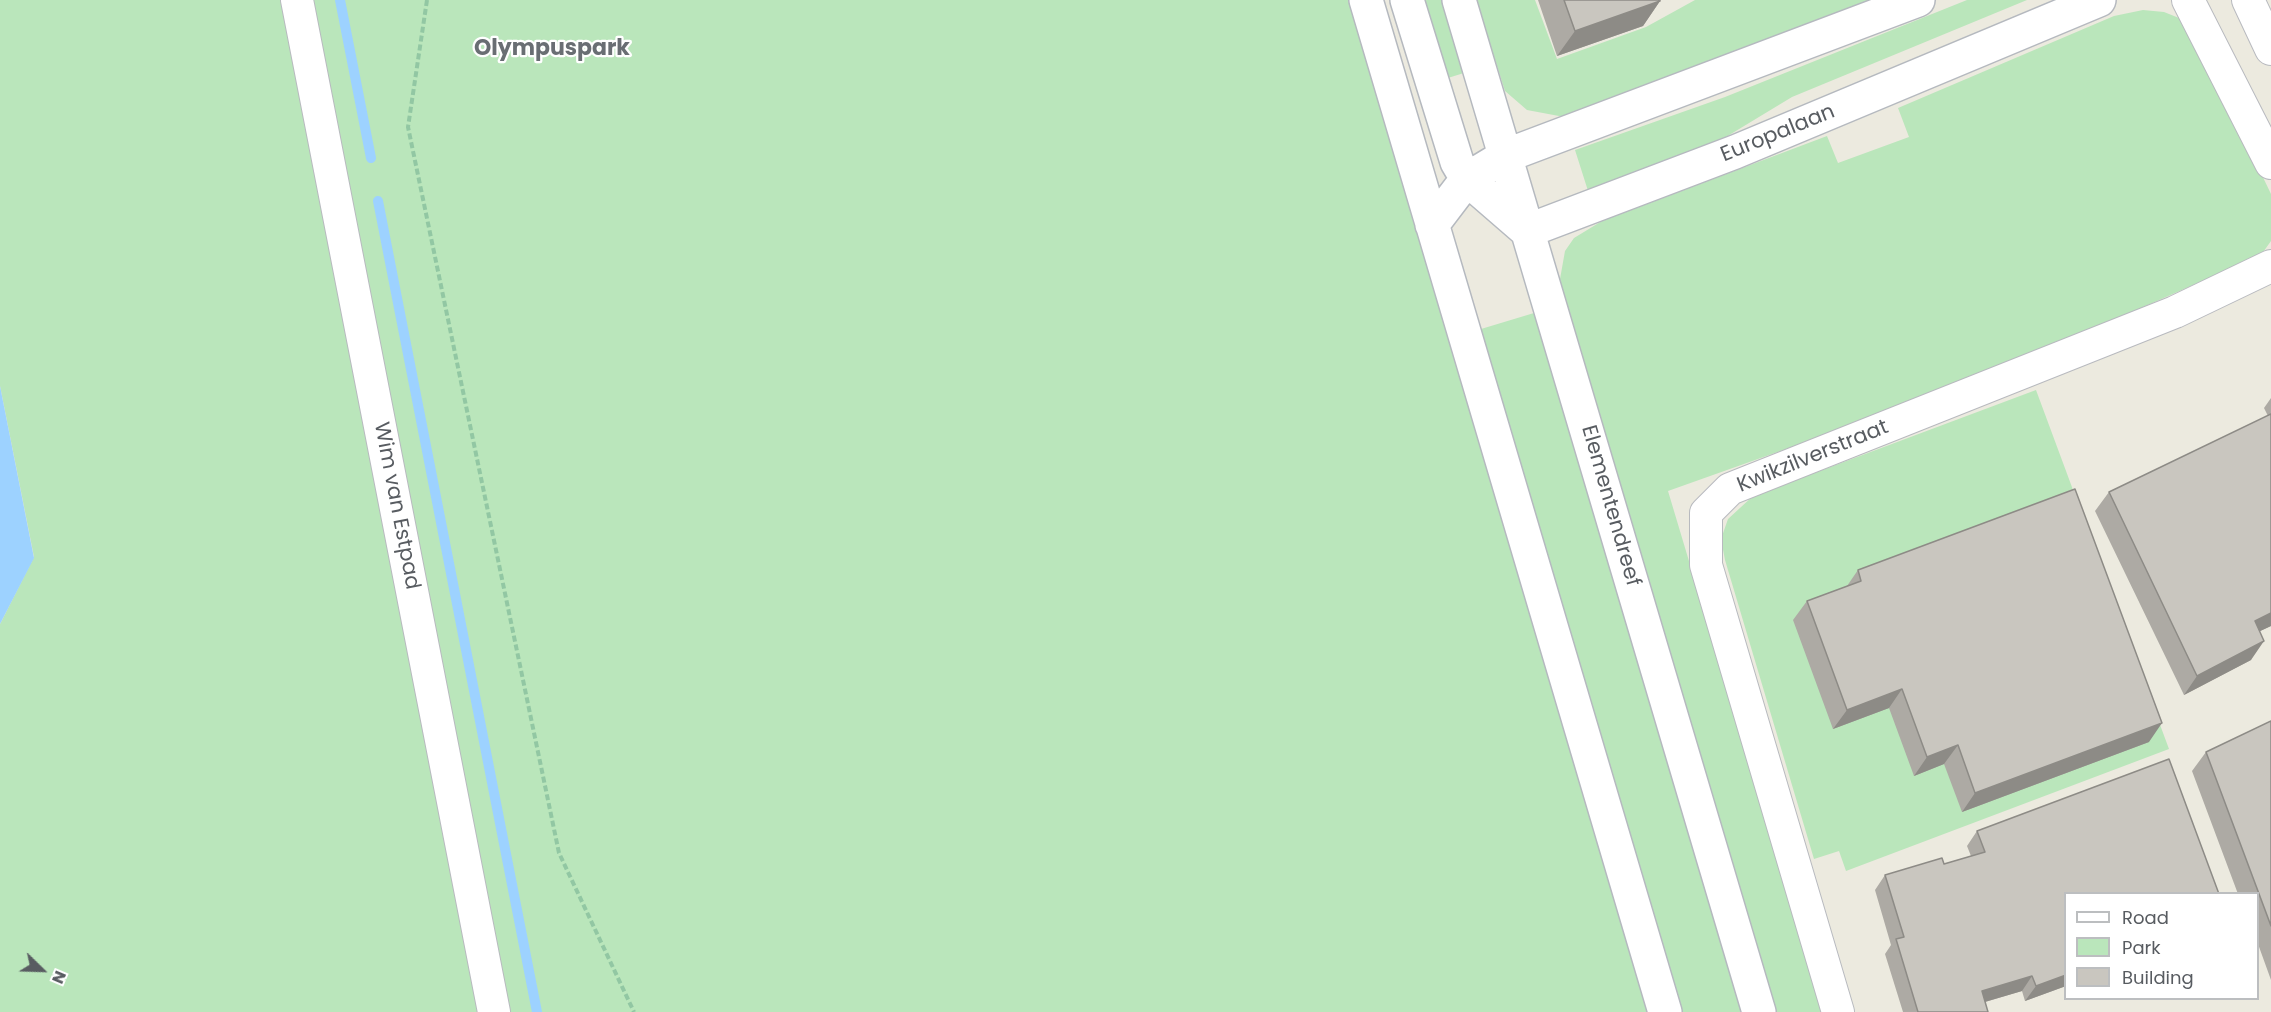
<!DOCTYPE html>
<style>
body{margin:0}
#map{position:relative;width:2271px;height:1012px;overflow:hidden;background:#eceadf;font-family:Poppins,sans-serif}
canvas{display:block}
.legend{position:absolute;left:2064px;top:892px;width:195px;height:108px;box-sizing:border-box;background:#fff;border:2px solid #bcbec0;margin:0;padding:8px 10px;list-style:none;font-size:18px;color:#585c61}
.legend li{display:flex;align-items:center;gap:12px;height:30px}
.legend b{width:30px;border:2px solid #bcbec0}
.north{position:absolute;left:12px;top:940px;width:60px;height:60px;-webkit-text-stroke:4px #fff;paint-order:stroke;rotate:113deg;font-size:16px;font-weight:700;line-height:24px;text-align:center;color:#585c61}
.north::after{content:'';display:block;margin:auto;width:21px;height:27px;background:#585c61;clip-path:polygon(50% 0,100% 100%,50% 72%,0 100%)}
</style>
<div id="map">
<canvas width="2271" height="1012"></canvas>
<ul class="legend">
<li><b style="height:8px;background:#fff"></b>Road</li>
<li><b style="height:16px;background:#bae6bb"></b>Park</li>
<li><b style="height:16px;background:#c9c6bf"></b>Building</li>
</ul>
<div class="north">N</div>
</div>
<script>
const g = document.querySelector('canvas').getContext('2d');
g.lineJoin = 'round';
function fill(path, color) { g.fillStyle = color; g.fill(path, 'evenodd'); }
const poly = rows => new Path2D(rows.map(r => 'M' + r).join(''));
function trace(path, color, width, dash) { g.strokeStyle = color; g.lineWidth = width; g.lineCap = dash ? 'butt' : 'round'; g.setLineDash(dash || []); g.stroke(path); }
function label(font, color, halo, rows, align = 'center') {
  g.font = font + ' Poppins,sans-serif'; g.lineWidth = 4.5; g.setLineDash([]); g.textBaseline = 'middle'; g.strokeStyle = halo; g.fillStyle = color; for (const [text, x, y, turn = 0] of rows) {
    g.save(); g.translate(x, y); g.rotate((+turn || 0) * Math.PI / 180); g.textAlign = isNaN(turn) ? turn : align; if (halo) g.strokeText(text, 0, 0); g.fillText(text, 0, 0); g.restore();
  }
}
const green = poly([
 [0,0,1348,0,1648,1012,0,1012,0,624,34,557,0,386],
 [1414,0,1442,0,1464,73,1438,81],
 [1476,0,1535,0,1557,59,1646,27,1695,0,1880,0,1568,116,1559,116,1527,110,1505,91],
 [1967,0,2027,0,1792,97,1716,143,1589,194,1575,150,1725,97],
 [2143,10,2164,12,2179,18,2196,38,2271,194,2271,241,2261,255,2021,361,1831,433,1668,491,1824,1012,1776,1012,1563,293,1560,279,1565,251,1574,238,1602,221,1827,136,1838,163,1909,137,1898,108,2114,16],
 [1534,313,1741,1012,1683,1012,1481,329],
 [2036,390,2169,749,1846,871,1839,851,1814,859,1725,560,1721,539,1728,519,1753,496]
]);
const water = poly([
 [0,386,34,558,0,624]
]);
const stream = poly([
 [340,0,371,158],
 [378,201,537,1012]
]);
const path = poly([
 [427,0,408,127,559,853,634,1012]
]);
const street = poly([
 [297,0,494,1012],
 [2188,0,2271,163],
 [2248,0,2271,49],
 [1838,1012,1706,565,1706,513,1730,489,2175,312,2271,266]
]);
const secondary = poly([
 [1366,0,1665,1012],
 [1407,0,1457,162,1467,179,1527,231],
 [1459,0,1759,1012],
 [1432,225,1467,179,1505,156,1918,0],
 [1527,231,1735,152,2099,0]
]);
const wall = poly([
 [1538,0,1660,0,1660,1,1643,26,1557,56],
 [2271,398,2271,626,2260,631,2251,660,2184,695,2095,511,2109,492,2268,416,2264,408],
 [1858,570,2149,742,1962,812,1944,764,1914,776,1889,708,1833,729,1793,620,1807,601,1847,586],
 [2271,721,2271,980,2258,944,2258,894,2238,894,2192,771,2206,752],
 [1977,831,2066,894,2066,986,2025,1001,2022,991,1985,1002,1988,1012,1903,1012,1885,954,1891,945,1875,890,1885,875,1944,864,1971,856,1967,846]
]);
const shadedWall = poly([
 [1660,1,1643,26,1557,56,1575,31],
 [2271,613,2271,626,2241,640,2255,621],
 [2264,641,2251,660,2184,695,2197,676],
 [1902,689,1889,708,1833,729,1847,710],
 [2162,723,2149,742,1962,812,1975,793],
 [1958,745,1944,764,1914,776,1927,757],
 [2066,975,2066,986,2025,1001,2036,986],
 [2032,976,2022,991,1971,1006,1982,991]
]);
const building = poly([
 [1564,0,1660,0,1660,1,1575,31,1564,0],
 [2271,414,2271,613,2255,621,2264,641,2197,676,2109,492,2271,414],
 [2075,489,2162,723,1975,793,1958,745,1927,757,1902,689,1847,710,1807,601,1861,581,1858,570,2075,489],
 [2271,721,2271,926,2206,752,2271,721],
 [2169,759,2219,894,2066,894,2066,975,2036,986,2032,976,1982,991,1988,1012,1918,1012,1896,939,1904,937,1885,875,1942,858,1944,864,1985,852,1977,831,2169,759]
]);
const streetNames = [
 ["Europalaan",1778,134,-22],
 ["Kwikzilverstraat",1813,457,-22],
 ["Wim van Estpad",396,506,79],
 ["Elementendreef",1610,506,74]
];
const neighbourhoodNames = [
 ["Olympuspark",552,49]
];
fill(green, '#bae6bb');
fill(water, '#9dd2ff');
trace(stream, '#9dd2ff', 10);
trace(street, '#b8babf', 34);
trace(secondary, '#b5b9bf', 36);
trace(path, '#92c7a3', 4, [6, 3]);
trace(street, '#fff', 32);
trace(secondary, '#fff', 33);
fill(wall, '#adaaa4');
fill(shadedWall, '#8d8b86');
fill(building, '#c9c6bf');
trace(building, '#8d8b86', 1.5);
label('21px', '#585c61', '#fff', streetNames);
label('bold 22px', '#696e73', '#fff', neighbourhoodNames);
</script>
